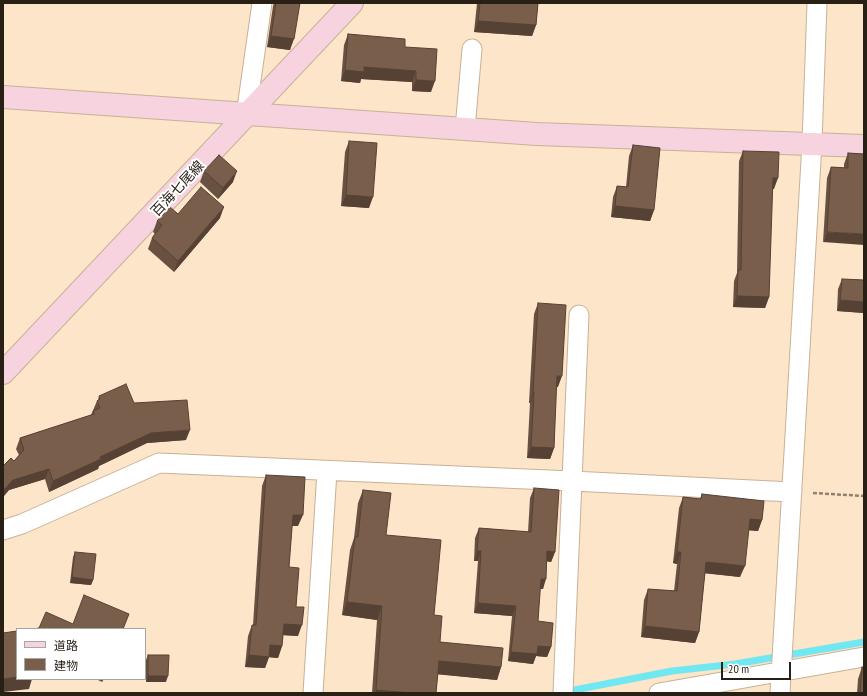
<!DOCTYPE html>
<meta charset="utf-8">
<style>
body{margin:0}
#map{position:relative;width:867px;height:696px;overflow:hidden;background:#fde5c9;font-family:"PT Sans Narrow","Noto Sans JP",sans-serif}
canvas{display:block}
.frame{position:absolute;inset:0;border:4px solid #281f15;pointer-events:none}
.legend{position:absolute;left:16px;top:628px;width:130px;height:52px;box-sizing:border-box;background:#fff;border:1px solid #a9a5a1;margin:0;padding:5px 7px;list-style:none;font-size:12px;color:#281f15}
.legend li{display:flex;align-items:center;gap:8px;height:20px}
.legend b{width:20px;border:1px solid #a9a5a1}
.scale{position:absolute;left:721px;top:662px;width:70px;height:18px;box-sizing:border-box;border:2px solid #281f15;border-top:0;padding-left:5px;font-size:12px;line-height:14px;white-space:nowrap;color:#281f15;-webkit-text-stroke:3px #fff;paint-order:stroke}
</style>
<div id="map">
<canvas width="867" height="696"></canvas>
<div class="frame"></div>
<ul class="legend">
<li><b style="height:5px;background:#f7d2df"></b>道路</li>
<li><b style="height:11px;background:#795e4c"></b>建物</li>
</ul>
<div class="scale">20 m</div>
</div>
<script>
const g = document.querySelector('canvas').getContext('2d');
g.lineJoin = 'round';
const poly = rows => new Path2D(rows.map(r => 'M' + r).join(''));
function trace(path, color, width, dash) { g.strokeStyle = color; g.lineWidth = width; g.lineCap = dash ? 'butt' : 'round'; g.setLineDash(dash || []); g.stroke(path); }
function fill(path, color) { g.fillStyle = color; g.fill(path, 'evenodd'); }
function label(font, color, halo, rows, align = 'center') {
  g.font = font + ' "PT Sans Narrow","Noto Sans JP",sans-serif'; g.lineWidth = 4; g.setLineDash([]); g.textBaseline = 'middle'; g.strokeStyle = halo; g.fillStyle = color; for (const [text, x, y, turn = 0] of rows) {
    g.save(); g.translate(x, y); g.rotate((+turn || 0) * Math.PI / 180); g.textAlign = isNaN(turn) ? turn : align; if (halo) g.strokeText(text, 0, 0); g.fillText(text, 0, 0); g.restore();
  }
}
const stream = poly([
 [564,692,672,671,735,664,864,642]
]);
const path = poly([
 [813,493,864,496]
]);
const street = poly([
 [246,115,262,3],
 [465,129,472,49],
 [3,530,22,524,159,463,572,481,792,492],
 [313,693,327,471],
 [563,693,579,315],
 [659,693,864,657],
 [780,693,812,143,817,3]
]);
const secondary = poly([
 [3,97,537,134,864,146],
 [3,373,352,3]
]);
const wall = poly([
 [274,3,300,3,290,50,267,47,273,6],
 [477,3,538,3,536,25,532,36,474,32],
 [348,34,405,47,431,92,412,91,412,82,361,79,360,83,341,81,344,45],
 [349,141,369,208,341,206,345,152],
 [633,145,654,210,650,221,611,217,613,197,617,186,626,187,629,156],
 [743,151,774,189,772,189,769,297,765,308,733,307,734,281,737,273,739,161],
 [848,153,864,154,823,242,827,178,831,167,844,168,844,164],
 [204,171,233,182,218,199,200,182],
 [178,214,220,218,174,272,148,249,152,238,155,234,153,232,157,221],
 [842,279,864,280,864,313,837,311,838,289],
 [538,303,558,387,556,387,554,448,550,459,527,458,530,403,529,403,534,314],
 [99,396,134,403,186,440,147,443,99,466,98,469,49,492,45,479,9,490,4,496,3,466,14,461,19,455,16,449,20,438,91,415,97,401,98,400],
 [266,475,298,526,292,526,289,567,296,607,298,636,283,635,282,646,278,658,269,657,265,668,245,667,248,636,252,625,253,625,262,486],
 [534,488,555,552,551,562,547,561,543,589,540,589,538,621,551,647,547,657,536,656,533,664,508,661,512,616,474,613,478,561,474,561,475,538,479,528,528,532,530,498],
 [363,490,386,535,434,615,440,642,501,667,497,680,438,674,436,693,372,693,377,620,342,615,350,550,354,538,358,503],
 [702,494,762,520,758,531,748,530,740,577,705,573,699,632,695,643,641,637,644,600,648,589,674,591,677,564,673,563,679,508,683,497,700,499],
 [75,552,93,580,91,585,70,583,73,557],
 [148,655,166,682,146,682,146,660],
 [862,667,864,693,857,693,858,679],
 [96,679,104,679,102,682]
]);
const shadedWall = poly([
 [478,21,536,25,532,36,474,32],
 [271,36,294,39,290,50,267,47],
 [364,67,416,71,412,82,361,79,360,83,341,81,345,70],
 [416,80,435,81,431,92,412,91],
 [237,171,233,182,218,199,223,188],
 [773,178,778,178,774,189,769,189],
 [346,195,373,197,369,208,341,206],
 [615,206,654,210,650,221,611,217],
 [224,207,220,218,174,272,178,261],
 [827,232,864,234,864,245,823,242],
 [737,296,769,297,765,308,733,307],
 [840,300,864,302,864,313,837,311],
 [557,376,562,376,558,387,553,387],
 [533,392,534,392,530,403,529,403],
 [190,430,186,440,147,443,99,466,98,469,49,492,53,481,100,457,151,433],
 [531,447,554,448,550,459,527,458],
 [49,469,45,479,9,490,3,497,3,491,13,480],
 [293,515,303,515,298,526,289,526],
 [750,519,762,520,758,531,745,530],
 [477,551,481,551,478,561,474,561],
 [547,551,555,552,551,562,544,561],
 [677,552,681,552,677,564,673,563],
 [706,562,745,566,740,577,702,573],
 [72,577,93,580,91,585,70,583],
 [541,579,546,579,543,589,537,589],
 [347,602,382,606,377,620,342,615],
 [478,603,516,606,512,616,474,613],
 [284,624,302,625,298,636,280,635],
 [645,626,699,632,695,643,641,637],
 [270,645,282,646,278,658,266,657],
 [538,646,551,647,547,657,536,656,533,664,508,661,511,652],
 [249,655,269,657,265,668,245,667],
 [439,661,501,667,497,680,434,674],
 [148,676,168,676,166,682,146,682],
 [17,677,17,679,32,679,29,689,3,692,3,679],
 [376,690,412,693,375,693]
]);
const building = poly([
 [276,3,300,3,294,39,271,36,276,3],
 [480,3,538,3,536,25,478,21,480,3],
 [348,34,405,39,405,47,437,49,435,81,416,80,416,71,364,67,364,72,345,70,348,34],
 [349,141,377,143,373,197,346,195,349,141],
 [633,145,660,148,654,210,615,206,617,186,628,187,633,145],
 [743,151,779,152,778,178,773,178,769,297,737,296,738,270,741,270,743,151],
 [848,153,864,154,864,234,827,232,831,167,848,168,848,153],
 [219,155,237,171,223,188,204,171,219,155],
 [201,187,224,207,178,261,152,238,162,225,157,221,170,207,178,214,201,187],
 [842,279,864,280,864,302,840,300,842,279],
 [538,303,566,305,562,376,557,376,554,448,531,447,534,392,533,392,538,303],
 [126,384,134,403,187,400,190,430,151,433,100,457,101,459,53,481,49,469,13,480,3,491,3,466,11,458,14,461,24,450,20,438,94,414,93,411,100,408,97,401,100,399,99,396,126,384],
 [266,475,305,477,303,515,293,515,289,567,299,568,296,607,304,607,302,625,284,624,282,646,270,645,269,657,249,655,252,625,256,625,266,475],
 [534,488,559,490,555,552,547,551,546,579,541,579,538,621,553,623,551,647,538,646,537,654,511,652,516,606,478,603,481,551,477,551,479,528,531,532,534,488],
 [363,490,391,493,386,535,441,540,434,615,442,616,440,642,503,648,501,667,439,661,436,693,412,693,376,690,382,606,347,602,355,537,358,537,363,490],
 [702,494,764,501,762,520,750,519,745,566,706,562,699,632,645,626,648,589,677,591,681,552,677,552,683,497,701,499,702,494],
 [75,552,96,554,93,580,72,577,75,552],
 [84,595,129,614,123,629,33,629,39,628,46,612,73,624,84,595],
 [17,631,17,677,3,679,3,633,17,631],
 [148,655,169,655,168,676,148,676,148,655],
 [862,667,864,668,864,693,860,693,862,667]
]);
const streetNames = [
 ["百海七尾線",178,189,-47]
];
trace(stream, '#71e7f2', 7);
trace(street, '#c8b197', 21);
trace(secondary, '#c8b197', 24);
trace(path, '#91806d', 2.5, [4, 2]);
trace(street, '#fff', 19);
trace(secondary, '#f7d2df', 22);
fill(wall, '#685141');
fill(shadedWall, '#554235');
fill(building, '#795e4c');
trace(building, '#554235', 1);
label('14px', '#281f15', '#fff', streetNames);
</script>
